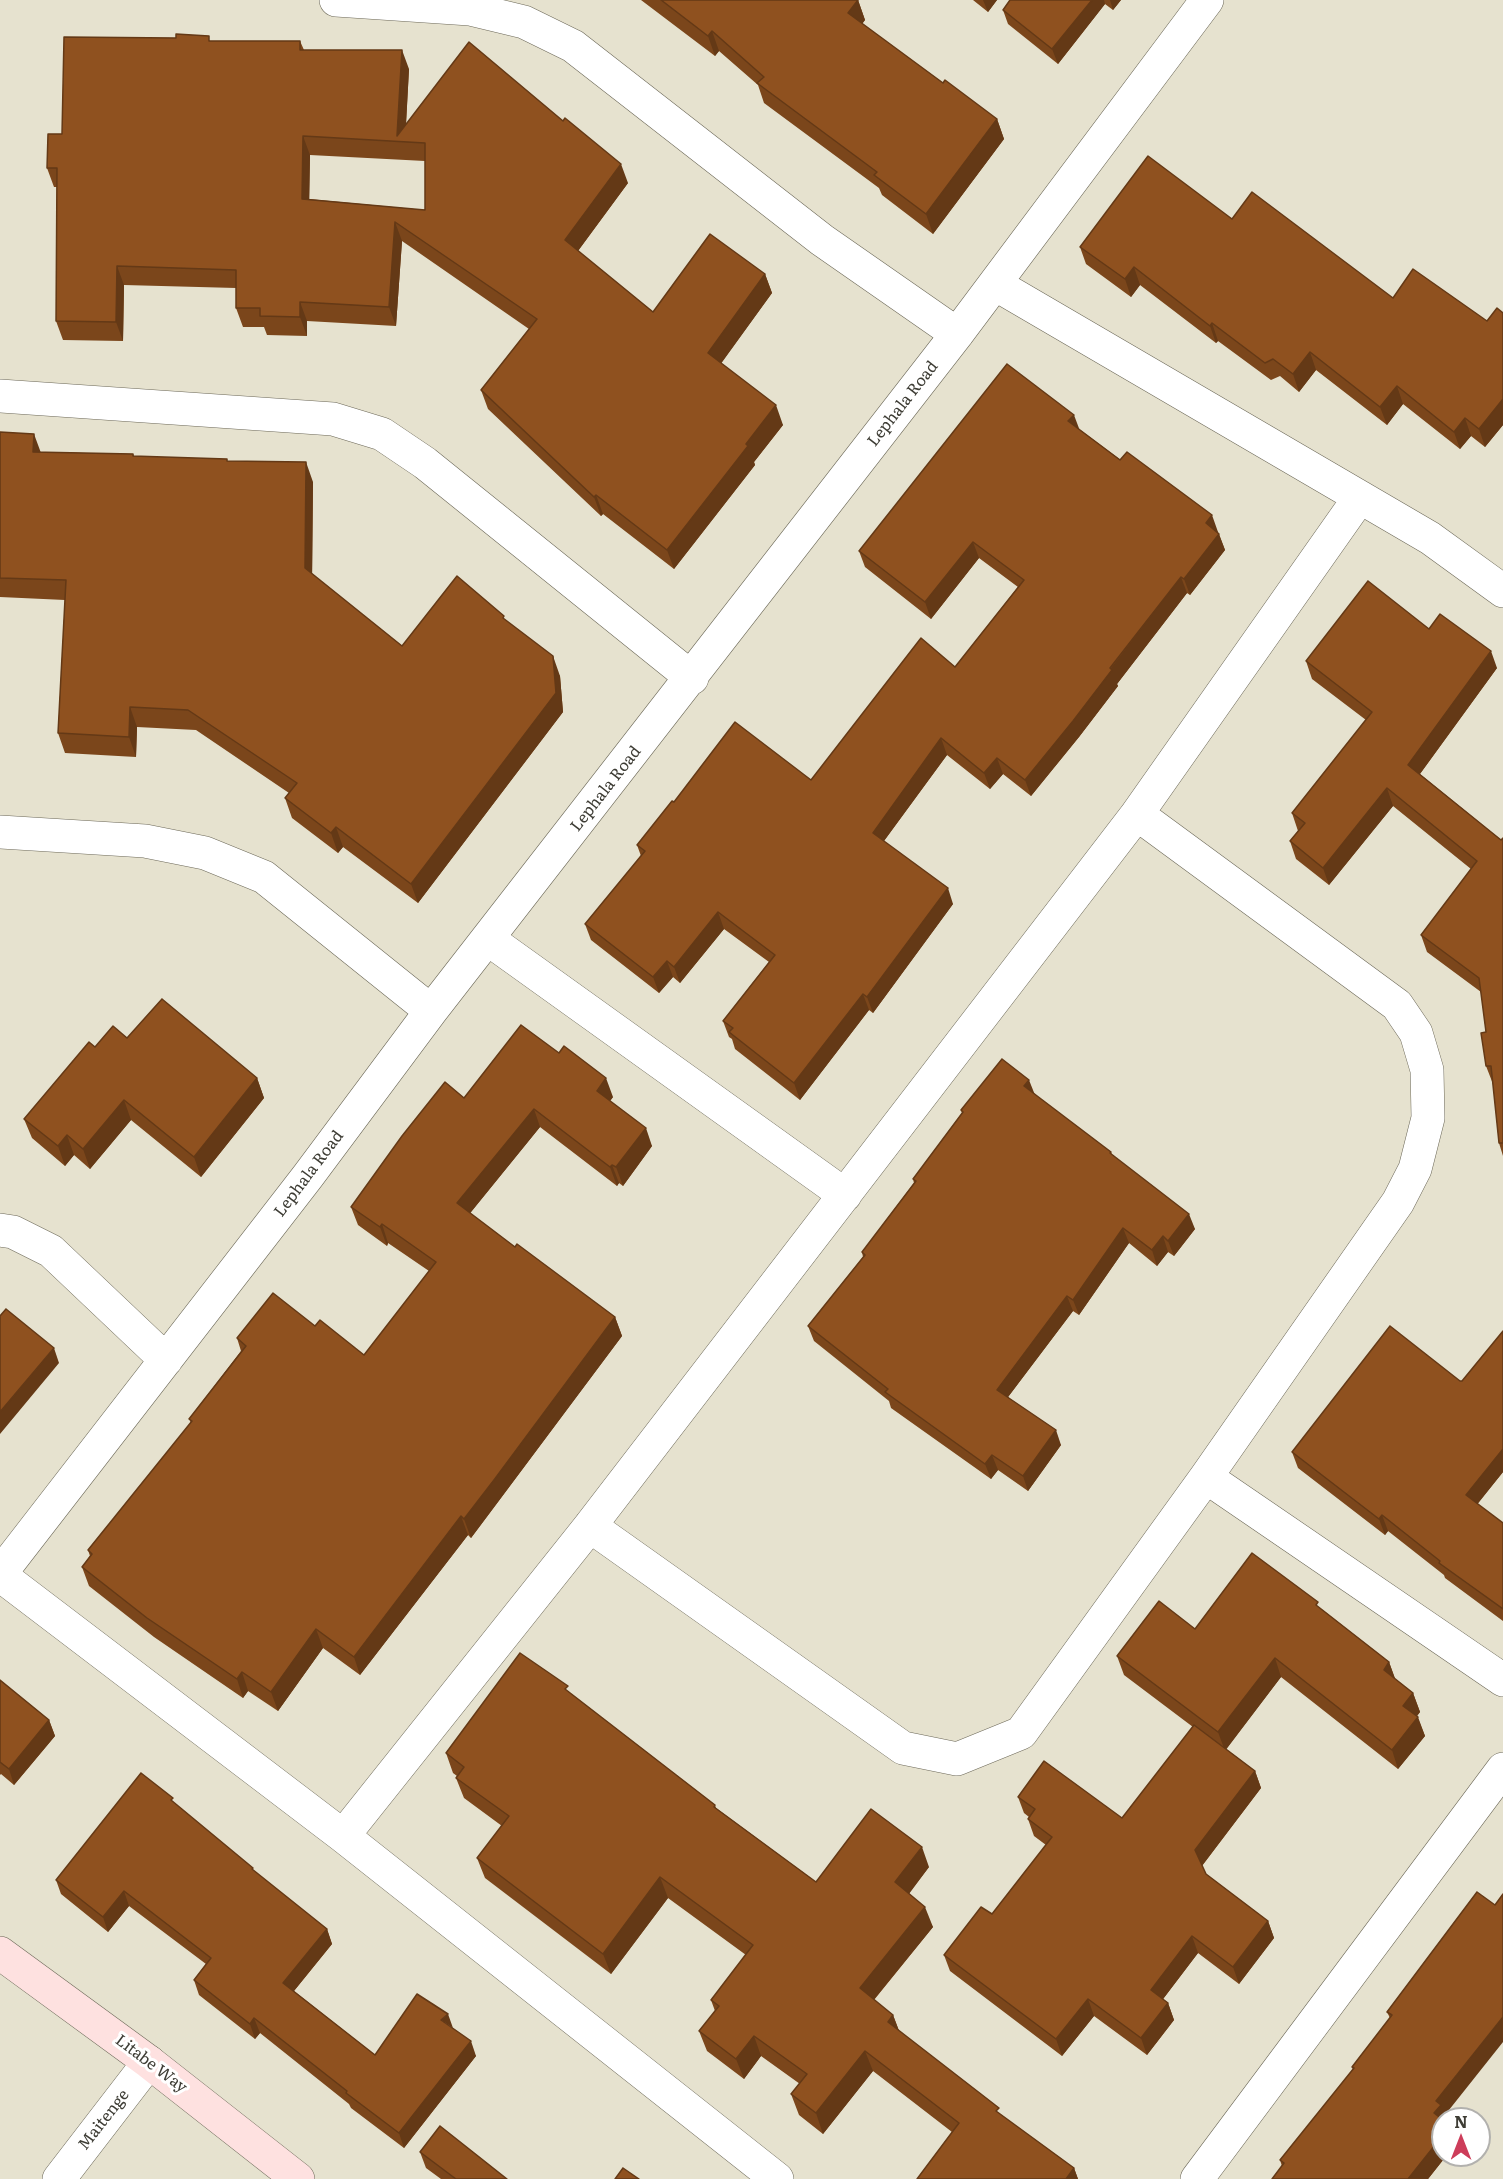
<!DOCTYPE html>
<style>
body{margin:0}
#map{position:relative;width:1503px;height:2179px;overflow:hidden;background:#e6e2cf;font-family:Literata,serif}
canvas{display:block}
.north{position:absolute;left:1431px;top:2107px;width:60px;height:60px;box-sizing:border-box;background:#fff;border:2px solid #b2b1ae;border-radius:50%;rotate:0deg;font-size:16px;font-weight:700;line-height:24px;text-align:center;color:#3e3d35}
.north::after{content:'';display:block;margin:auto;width:21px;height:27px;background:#cd3d5a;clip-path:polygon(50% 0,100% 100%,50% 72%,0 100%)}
</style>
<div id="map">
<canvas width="1503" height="2179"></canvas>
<div class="north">N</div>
</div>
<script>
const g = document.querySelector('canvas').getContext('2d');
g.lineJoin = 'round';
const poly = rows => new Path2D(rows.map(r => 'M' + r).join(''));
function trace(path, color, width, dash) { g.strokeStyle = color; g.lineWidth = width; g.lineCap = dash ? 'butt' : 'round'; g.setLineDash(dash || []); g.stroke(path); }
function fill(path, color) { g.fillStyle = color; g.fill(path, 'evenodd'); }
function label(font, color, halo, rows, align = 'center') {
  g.font = font + ' Literata,serif'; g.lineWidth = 6; g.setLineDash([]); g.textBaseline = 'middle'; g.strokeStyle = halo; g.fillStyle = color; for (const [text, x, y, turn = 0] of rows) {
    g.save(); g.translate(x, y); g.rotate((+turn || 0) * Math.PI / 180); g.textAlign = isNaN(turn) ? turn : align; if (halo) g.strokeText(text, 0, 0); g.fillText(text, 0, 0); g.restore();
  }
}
const street = poly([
 [336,0,470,9,524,22,573,46,822,240,957,334],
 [995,284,1430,538,1503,591],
 [0,396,333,419,382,434,425,463,692,678],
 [0,832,145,841,205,853,264,877,431,1011],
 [488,939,845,1195],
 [0,1230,13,1232,51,1251,166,1360],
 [1206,1477,1503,1680],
 [590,1526,903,1748,957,1759,1021,1733,1206,1477,1398,1202,1415,1169,1428,1118,1427,1070,1416,1033,1397,1005,1137,814],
 [0,1574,308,1176,431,1011,957,334,1207,0],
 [0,1575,343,1836,777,2179],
 [343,1836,590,1526,1137,814,1360,497],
 [59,2179,149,2062],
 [1197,2179,1503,1769]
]);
const secondary = poly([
 [0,1953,149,2062,298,2179]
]);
const wall = poly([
 [641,0,858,0,865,20,862,24,943,83,997,119,1004,139,933,234,882,195,879,188,764,103,758,85,719,51,715,56],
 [973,0,997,0,988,12],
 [1010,0,1121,0,1113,10,1105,4,1058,64,1008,24,1003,10],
 [176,38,211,41,300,41,304,50,409,69,406,125,628,183,578,251,653,312,765,274,772,293,721,363,783,425,754,462,755,465,674,569,603,514,601,516,488,409,481,390,529,329,402,241,396,326,307,321,307,336,267,335,264,327,243,327,236,308,236,288,124,285,123,341,63,340,56,321,57,187,54,187,47,168,62,134],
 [310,155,425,161,425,210,309,199],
 [1232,219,1393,298,1487,321,1503,313,1503,425,1485,447,1471,436,1460,449,1403,404,1387,425,1316,370,1299,392,1280,376,1271,380,1218,341,1216,343,1140,285,1131,297,1086,264,1080,247],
 [1079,429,1218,532,1225,550,1190,595,1187,593,1117,684,1118,686,1079,737,1031,796,1003,774,990,789,947,755,884,841,953,904,873,1013,869,1010,800,1100,735,1049,732,1039,729,1037,723,1021,769,962,724,929,680,983,673,977,659,993,591,940,585,924,641,856,637,845,674,802,811,780,955,667,1018,587,979,558,931,619,865,567,859,551],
 [0,432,40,452,133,454,134,456,228,461,313,482,312,574,402,646,506,621,560,676,563,712,418,903,343,847,338,853,292,818,285,798,289,793,196,730,137,727,136,757,65,753,58,733,65,600,0,597],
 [1429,629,1497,668,1420,774,1501,840,1503,838,1503,1156,1499,1143,1493,1084,1486,1066,1486,1032,1481,992,1427,952,1421,935,1471,869,1393,806,1329,885,1296,859,1290,841,1298,831,1292,813,1366,720,1312,679,1306,661],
 [127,1038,257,1078,264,1098,201,1177,131,1120,90,1169,74,1155,65,1166,32,1138,24,1119,95,1047],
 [1035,1095,1111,1152,1112,1155,1195,1229,1174,1256,1168,1252,1157,1266,1129,1243,1079,1315,1073,1311,1008,1397,1061,1445,1028,1491,998,1470,991,1479,891,1408,889,1401,814,1341,808,1326,863,1257,862,1252,914,1183,913,1179,962,1113,961,1110],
 [613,1097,610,1101,652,1146,623,1186,619,1183,617,1186,540,1127,470,1213,515,1247,615,1317,622,1336,501,1498,471,1538,468,1535,360,1675,323,1648,278,1711,248,1691,243,1698,154,1637,89,1586,82,1567,90,1556,88,1550,191,1423,189,1419,241,1351,237,1338,315,1326,364,1355,429,1271,388,1243,387,1246,358,1225,351,1207,464,1098],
 [1503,1331,1503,1472,1477,1504,1503,1523,1503,1621,1445,1578,1444,1575,1388,1531,1385,1535,1298,1468,1292,1452,1462,1381],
 [1320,1608,1389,1662,1395,1679,1413,1693,1420,1712,1417,1716,1425,1736,1398,1769,1281,1677,1226,1749,1255,1771,1261,1788,1202,1866,1206,1874,1268,1921,1274,1938,1239,1984,1198,1953,1163,1999,1168,2003,1174,2020,1147,2055,1094,2016,1062,2056,950,1971,944,1955,992,1914,1046,1845,1034,1836,1028,1819,1029,1817,1024,1813,1018,1797,1122,1818,1193,1727,1124,1675,1117,1656,1195,1629],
 [0,1680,49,1720,55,1736,14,1785,1,1774,0,1775],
 [570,1693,715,1805,716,1808,816,1882,929,1867,909,1893,933,1927,874,2000,893,2015,899,2031,1001,2115,1074,2168,1078,2179,917,2179,952,2132,873,2071,823,2134,799,2115,791,2094,800,2084,761,2056,744,2079,707,2051,699,2031,715,2011,711,2000,746,1955,668,1898,611,1974,485,1878,477,1858,502,1826,464,1798,456,1778,457,1776,453,1773,446,1753],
 [175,1804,255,1872,327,1929,332,1944,294,1991,375,2055,453,2028,476,2056,404,2148,351,2108,349,2104,260,2033,255,2039,199,1995,194,1980,206,1964,129,1906,108,1932,61,1894,56,1880],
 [1477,1892,1445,2115,1447,2155,1428,2179,1272,2179,1282,2166,1280,2160,1353,2070,1352,2067,1390,2018,1387,2012],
 [420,2152,507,2179,441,2179,426,2168]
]);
const shadedWall = poly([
 [858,0,865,20,855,33,848,13],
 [983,0,997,0,988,12],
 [1092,0,1104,0,1105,4,1058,64,1052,49],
 [1110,0,1121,0,1113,10],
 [712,31,719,51,715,56,708,36],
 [402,50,409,69,405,141,397,136],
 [997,119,1004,139,933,234,926,214],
 [303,136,310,155,309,218,302,199],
 [621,164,628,183,572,259,565,240],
 [395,222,402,241,396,326,389,307],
 [117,266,124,285,123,341,116,322],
 [1134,267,1140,285,1131,297,1125,279],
 [765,274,772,293,715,372,708,353],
 [300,302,307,321,307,336,300,317],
 [1212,323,1218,341,1216,343,1210,326],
 [1310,352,1316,370,1299,392,1293,374],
 [1397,386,1403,404,1387,425,1380,407],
 [1503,399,1503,425,1485,447,1479,429],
 [776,405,783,425,754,462,755,465,674,569,667,550,746,444],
 [1074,415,1080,431,1068,421],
 [1465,418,1471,436,1460,449,1454,432],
 [34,434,41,453,33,452],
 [306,462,313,482,312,588,305,568],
 [596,495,603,514,601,516,594,497],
 [1212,515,1218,532,1212,540,1206,523],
 [1219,534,1225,550,1190,595,1184,579],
 [973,542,979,558,931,619,925,602],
 [1181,577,1187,593,1117,684,1118,686,1079,737,1031,796,1025,780],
 [1491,651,1497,668,1414,782,1408,765],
 [553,656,560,676,563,712,418,903,411,884],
 [130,707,137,727,136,757,129,737],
 [941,738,947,755,878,849,873,833],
 [997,758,1003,774,990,789,984,773],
 [1387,788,1393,806,1329,885,1323,868],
 [336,827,343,847,338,853,331,833],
 [948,888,953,904,873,1013,867,997],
 [718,912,724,929,680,983,674,967],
 [667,961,673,977,659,993,653,977],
 [863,994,869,1010,800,1100,794,1083],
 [257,1078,264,1098,201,1177,194,1157],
 [606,1078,613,1097,604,1109,597,1091],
 [1029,1080,1035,1095,1024,1086],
 [124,1100,131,1120,90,1169,83,1149],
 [534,1109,540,1127,463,1222,457,1203],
 [646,1128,652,1146,623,1186,616,1167],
 [67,1135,74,1155,65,1166,58,1146],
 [612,1165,619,1183,617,1186,610,1167],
 [1189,1214,1195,1229,1174,1256,1168,1241],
 [382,1224,388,1243,387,1246,380,1227],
 [1123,1228,1129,1243,1079,1315,1073,1300],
 [1163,1236,1168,1252,1157,1266,1152,1250],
 [1067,1296,1073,1311,1002,1405,997,1390],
 [615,1317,622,1336,471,1538,464,1519],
 [54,1348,59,1363,0,1434,0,1412],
 [1056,1430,1061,1445,1028,1491,1023,1476],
 [1503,1449,1503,1472,1472,1511,1466,1495],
 [992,1455,998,1470,991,1479,985,1464],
 [1382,1515,1388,1531,1385,1535,1379,1519],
 [461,1516,468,1535,360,1675,354,1657],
 [316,1629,323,1648,278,1711,271,1692],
 [1275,1658,1281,1677,1225,1751,1218,1732],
 [1389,1662,1396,1681,1384,1670],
 [242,1672,248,1691,243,1698,237,1679],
 [1413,1693,1420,1712,1410,1725,1403,1706],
 [1418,1717,1425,1736,1398,1769,1392,1750],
 [49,1720,55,1736,14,1785,9,1769],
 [1255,1771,1261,1788,1201,1867,1195,1850],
 [922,1847,929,1867,903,1902,895,1882],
 [660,1877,668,1898,611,1974,603,1954],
 [124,1891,129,1906,108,1932,103,1917],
 [925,1907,933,1927,867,2008,860,1988],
 [1268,1921,1274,1938,1239,1984,1233,1967],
 [327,1929,332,1944,289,1997,283,1983],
 [1192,1936,1198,1953,1157,2007,1151,1990],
 [1088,1999,1094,2016,1062,2056,1056,2039],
 [1168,2003,1174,2020,1147,2055,1141,2038],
 [448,2014,453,2028,441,2020],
 [893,2015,901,2036,888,2022],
 [1503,2017,1503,2042,1445,2115,1446,2119,1443,2119,1443,2128,1434,2113,1436,2101],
 [254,2018,260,2033,255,2039,250,2024],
 [754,2036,761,2056,744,2079,736,2059],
 [471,2041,476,2056,404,2148,399,2133],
 [865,2051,873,2071,823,2134,816,2113],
 [1443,2135,1443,2155,1447,2155,1428,2179,1408,2179],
 [1074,2168,1078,2179,1066,2179]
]);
const building = poly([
 [661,0,858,0,848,13,943,83,945,80,997,119,926,214,874,175,877,172,757,83,764,77,712,31,708,36,661,0],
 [1010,0,1092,0,1052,49,1003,10,1010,0],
 [176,34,209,36,209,41,300,41,300,50,402,50,397,136,469,42,563,121,565,118,621,164,565,240,653,312,710,234,765,274,708,353,776,405,746,444,748,446,667,550,596,495,594,497,481,390,537,319,395,222,389,307,300,302,300,317,260,316,260,308,236,308,236,270,117,266,116,322,56,321,57,168,47,168,48,134,62,134,64,37,176,38,176,34],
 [303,136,425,143,425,210,302,199,303,136],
 [1148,156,1232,219,1252,192,1393,298,1413,269,1487,321,1497,308,1503,313,1503,399,1479,429,1465,418,1454,432,1397,386,1380,407,1310,352,1293,374,1273,359,1265,363,1212,323,1210,326,1134,267,1125,279,1080,247,1148,156],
 [1007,364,1074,415,1068,421,1120,460,1127,452,1212,515,1206,523,1219,534,1184,579,1181,577,1110,668,1112,670,1073,721,1025,780,997,758,984,773,941,738,873,833,948,888,867,997,863,994,794,1083,729,1032,733,1028,723,1021,775,955,718,912,674,967,667,961,653,977,585,924,645,851,637,845,672,801,674,802,735,722,811,780,921,638,955,667,1024,580,973,542,925,602,859,551,1007,364],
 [0,432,34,434,33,452,133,454,133,456,227,459,227,461,306,462,305,568,402,646,457,576,504,616,503,618,553,656,556,693,411,884,336,827,331,833,285,798,297,783,188,710,130,707,129,737,58,733,66,580,0,578,0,432],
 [1368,581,1429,629,1440,614,1491,651,1408,765,1501,840,1503,838,1503,1143,1499,1143,1491,1066,1486,1066,1481,1033,1486,1032,1479,978,1421,935,1477,861,1387,788,1323,868,1290,841,1305,823,1292,813,1372,712,1306,661,1368,581],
 [162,999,257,1078,194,1157,124,1100,83,1149,67,1135,58,1146,24,1119,89,1042,95,1047,113,1026,127,1038,162,999],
 [521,1025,559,1053,564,1046,606,1078,597,1091,646,1128,616,1167,612,1165,610,1167,534,1109,457,1203,515,1247,517,1244,615,1317,494,1480,464,1519,461,1516,354,1657,316,1629,271,1692,242,1672,237,1679,147,1618,82,1567,92,1554,88,1550,192,1421,189,1419,246,1346,237,1338,273,1293,315,1326,320,1320,364,1355,436,1262,382,1224,380,1227,351,1207,402,1136,445,1082,464,1098,521,1025],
 [1002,1059,1029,1080,1024,1086,1111,1152,1110,1153,1189,1214,1168,1241,1163,1236,1152,1250,1123,1228,1073,1300,1067,1296,997,1390,1056,1430,1023,1476,992,1455,985,1464,885,1392,888,1389,808,1326,865,1255,862,1252,916,1181,913,1179,963,1112,961,1110,1002,1059],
 [6,1309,54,1348,0,1412,0,1316,6,1309],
 [1390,1326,1460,1381,1462,1381,1503,1331,1503,1449,1466,1495,1503,1523,1503,1609,1439,1563,1440,1561,1382,1515,1379,1519,1292,1452,1390,1326],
 [1252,1553,1318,1602,1316,1605,1389,1662,1384,1670,1413,1693,1403,1706,1418,1717,1392,1750,1275,1658,1218,1732,1117,1656,1159,1601,1195,1629,1252,1553],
 [520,1653,568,1686,565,1689,715,1805,714,1807,816,1882,871,1809,922,1847,895,1882,925,1907,860,1988,893,2015,888,2022,999,2108,996,2111,1074,2168,1066,2179,917,2179,959,2123,865,2051,816,2113,791,2094,807,2074,754,2036,736,2059,699,2031,719,2006,711,2000,753,1945,660,1877,603,1954,477,1858,509,1816,456,1778,464,1767,446,1753,520,1653],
 [0,1680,49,1720,9,1769,0,1762,0,1680],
 [1194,1725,1255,1771,1195,1850,1206,1874,1268,1921,1233,1967,1192,1936,1151,1990,1168,2003,1141,2038,1088,1999,1056,2039,944,1955,981,1907,992,1914,1052,1837,1028,1819,1035,1809,1018,1797,1044,1761,1122,1818,1194,1725],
 [141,1773,173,1798,171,1800,253,1868,252,1869,327,1929,283,1983,375,2055,417,1994,448,2014,441,2020,471,2041,399,2133,346,2093,347,2091,254,2018,250,2024,194,1980,211,1958,124,1891,103,1917,56,1880,141,1773],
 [1477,1892,1495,1905,1503,1894,1503,2017,1436,2101,1441,2105,1434,2113,1443,2120,1443,2135,1408,2179,1272,2179,1284,2163,1280,2160,1354,2068,1352,2067,1392,2015,1387,2012,1477,1892],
 [440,2126,507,2179,456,2179,420,2152,440,2126],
 [623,2168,639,2179,615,2179,623,2168]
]);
const streetNames = [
 ["Lephala Road",903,404,-52],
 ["Lephala Road",606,789,-52],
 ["Lephala Road",309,1174,-53],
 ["Litabe Way",151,2064,37],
 ["Maitenge",104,2120,-52]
];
trace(street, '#6c6858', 34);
trace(secondary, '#6c6858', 34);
trace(street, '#fff', 33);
trace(secondary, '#fee1e0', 33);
fill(wall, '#7b461b');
fill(shadedWall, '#643916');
fill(building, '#8f511f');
trace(building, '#643916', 1.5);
label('16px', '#3e3d35', '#fff', streetNames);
</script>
